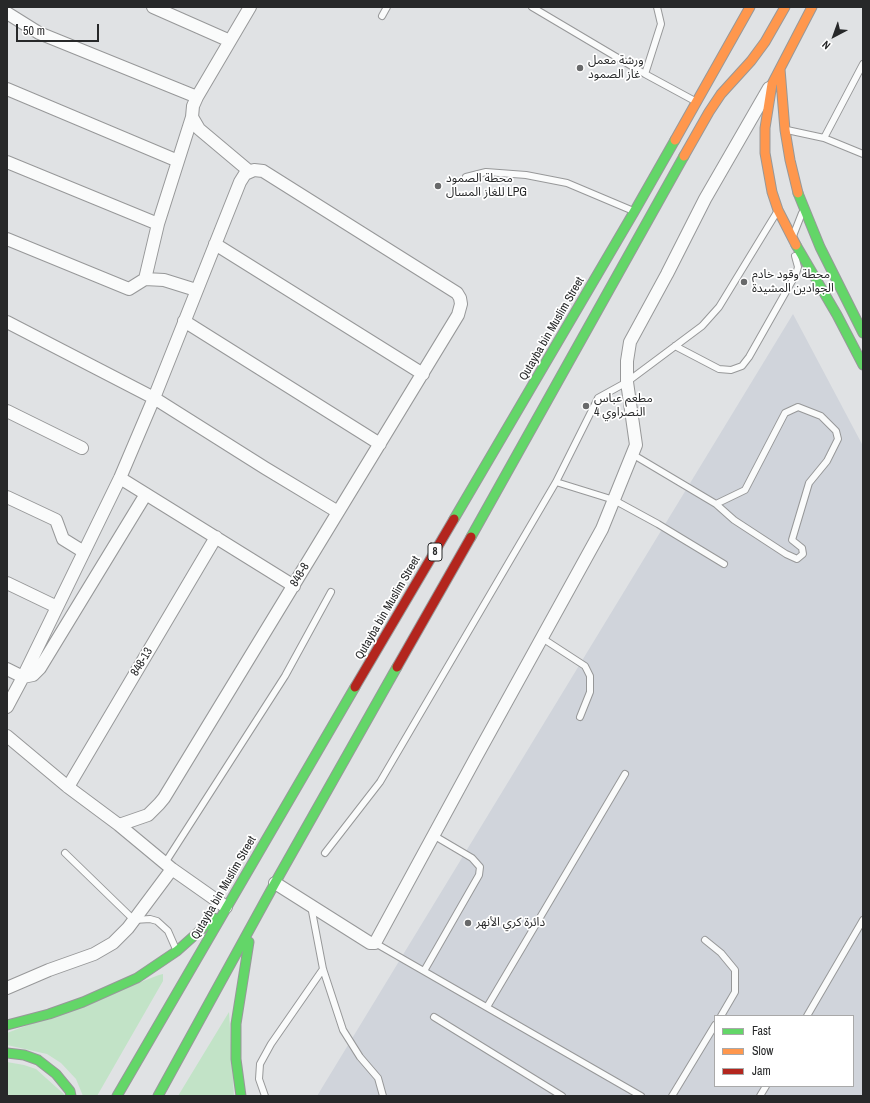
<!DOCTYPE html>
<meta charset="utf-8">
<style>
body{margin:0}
#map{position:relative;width:870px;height:1103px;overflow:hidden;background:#e0e2e4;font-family:"Archivo Narrow",sans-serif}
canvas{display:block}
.frame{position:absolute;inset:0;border:8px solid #272829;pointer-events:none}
.legend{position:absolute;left:714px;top:1015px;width:140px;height:72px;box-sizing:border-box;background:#fff;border:1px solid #a9a9a9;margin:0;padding:5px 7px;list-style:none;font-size:12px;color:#272829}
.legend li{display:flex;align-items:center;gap:8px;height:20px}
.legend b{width:20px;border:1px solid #a9a9a9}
.north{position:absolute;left:814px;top:16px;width:40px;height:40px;-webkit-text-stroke:3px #fff;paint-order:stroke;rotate:221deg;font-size:11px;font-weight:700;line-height:16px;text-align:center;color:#272829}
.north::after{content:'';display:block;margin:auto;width:14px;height:18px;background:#272829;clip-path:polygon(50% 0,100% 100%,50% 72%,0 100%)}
.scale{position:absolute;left:16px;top:24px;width:83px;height:18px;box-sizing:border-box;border:2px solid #272829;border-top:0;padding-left:5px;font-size:12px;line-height:14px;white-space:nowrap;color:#272829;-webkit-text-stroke:3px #fff;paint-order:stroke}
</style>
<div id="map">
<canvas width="870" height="1103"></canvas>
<div class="frame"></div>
<ul class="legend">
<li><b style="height:5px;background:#63d668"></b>Fast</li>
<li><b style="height:5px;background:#ff974d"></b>Slow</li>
<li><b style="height:5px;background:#b3261e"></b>Jam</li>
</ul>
<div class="north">N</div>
<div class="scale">50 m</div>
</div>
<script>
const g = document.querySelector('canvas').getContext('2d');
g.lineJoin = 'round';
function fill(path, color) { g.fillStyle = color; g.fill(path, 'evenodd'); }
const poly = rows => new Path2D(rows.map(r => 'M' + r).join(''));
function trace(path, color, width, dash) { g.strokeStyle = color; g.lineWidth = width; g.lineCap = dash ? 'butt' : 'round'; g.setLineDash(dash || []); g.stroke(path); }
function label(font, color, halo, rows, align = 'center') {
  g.font = font + ' "Archivo Narrow","Noto Sans Arabic",sans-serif'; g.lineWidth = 3.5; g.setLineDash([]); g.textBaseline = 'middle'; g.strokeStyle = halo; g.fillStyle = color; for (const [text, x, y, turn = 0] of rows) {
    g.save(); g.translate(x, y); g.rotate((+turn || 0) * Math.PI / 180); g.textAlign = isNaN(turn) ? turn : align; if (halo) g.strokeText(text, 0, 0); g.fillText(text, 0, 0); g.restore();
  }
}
const built = poly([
 [793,314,863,446,863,1096,317,1096],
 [715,1016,853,1016,853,1086,715,1086]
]);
const green = poly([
 [163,974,163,981,97,1096,83,1096,76,1079,61,1063,47,1054,7,1045,7,1033,159,975],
 [229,1012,234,1096,178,1096],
 [7,1062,24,1065,36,1069,66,1096,7,1096]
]);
const lane = poly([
 [532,7,645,74,693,100],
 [382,16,387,7],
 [645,74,661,24,657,7],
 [787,130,824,138,863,154],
 [824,138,863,64],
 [466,177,486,172,526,175,567,183,631,210],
 [793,236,802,213],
 [675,346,719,369,731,370,742,366,749,357,796,274,798,267,795,256],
 [632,454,716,504,734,520,786,554,797,559,803,554,802,548,792,540,809,483,827,461,838,439,836,431,821,416,798,407,785,413,745,490,716,504],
 [556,482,614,500,658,524,724,564],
 [542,638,585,666,590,676,590,692,580,717],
 [65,853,134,920,150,919,157,921,168,931,175,947],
 [325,853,380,782,556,482,598,398,627,382,702,326,719,307,777,212],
 [165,863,285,676,331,592],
 [311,906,323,969,343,1030,360,1057,378,1078,383,1096],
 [705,940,721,953,735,970,735,992,721,1016],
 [375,943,641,1096],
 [424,971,479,875,480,867,472,858,433,835],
 [487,1007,625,774],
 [807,1016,863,920],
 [434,1017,562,1096],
 [265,1096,259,1079,260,1064,271,1044,323,969],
 [672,1096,715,1025],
 [760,1096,766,1086]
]);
const street = poly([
 [153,7,230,41],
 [7,13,39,33,197,97],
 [7,89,178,161],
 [7,162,158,224],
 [249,171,199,129,192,117,193,106,197,97,250,7],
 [7,239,129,289,145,279,158,224,192,117],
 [215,244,423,374],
 [145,279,164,280,196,290],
 [184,321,380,444],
 [7,322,154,398,265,468,338,512],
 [7,411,82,448],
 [120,478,294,586],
 [7,497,56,520,63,539,84,552],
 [7,583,57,607],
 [7,669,23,677,33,675,40,668,146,494],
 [7,707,23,677,120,478,154,398,240,182,245,174,254,170,263,171,457,293,460,298,461,304,458,315,164,798,159,804,148,815,119,825],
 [7,736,68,787,119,825,172,869,226,907],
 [68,787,216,537],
 [275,883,370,943,375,943,475,759,602,529,636,445,627,382,627,361,630,342,667,274,705,199,769,88],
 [7,988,49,970,94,954,113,943,128,928,172,869]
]);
const fast = poly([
 [798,193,820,247,863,333],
 [796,245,837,315,863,365],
 [454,519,634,212,675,140],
 [471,537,684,156],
 [7,1025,49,1014,83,1002,137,978,177,951,214,918],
 [7,1053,24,1055,38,1060,56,1074,70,1091,71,1096],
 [117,1096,355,687],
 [158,1096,275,883,397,667],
 [241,1096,236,1059,236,1024,249,942]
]);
const slow = poly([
 [780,69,785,130,790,160,798,193],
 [675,140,750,7],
 [684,156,709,112,721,94,751,61,765,42,785,7],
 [796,245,778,210,772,192,765,153,765,128,772,84,812,7]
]);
const jam = poly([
 [397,667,471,537],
 [355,687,454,519]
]);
const markers = [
 [580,68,4,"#68696a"],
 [438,186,4,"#68696a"],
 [744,282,4,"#68696a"],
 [586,406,4,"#68696a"],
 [468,923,4,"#68696a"]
];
const shields = [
 [435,552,14]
];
const shieldNames = [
 ["8",435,552]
];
const poiNames = [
 ["ورشة معمل",588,61],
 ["غاز الصمود",588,75],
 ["محطة الصمود",446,179],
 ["للغاز المسال LPG",446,193],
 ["محطة وقود خادم",752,275],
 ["الجوادين المشيدة",752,289],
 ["مطعم عباس",594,399],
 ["النصراوي 4",594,413],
 ["دائرة كري الأنهر",476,923]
];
const streetNames = [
 ["Qutayba bin Muslim Street",552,329,-60],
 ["848-8",300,575,-59],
 ["Qutayba bin Muslim Street",388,608,-60],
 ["848-13",142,662,-59],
 ["Qutayba bin Muslim Street",224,888,-60]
];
fill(built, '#d0d4db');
fill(green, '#c2e3c7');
trace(lane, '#979899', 8);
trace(street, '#979899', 14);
trace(fast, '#979899', 11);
trace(slow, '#979899', 11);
trace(jam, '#979899', 11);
trace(lane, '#fafbfb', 6);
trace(street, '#fafbfb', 12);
trace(fast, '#63d668', 9);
trace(slow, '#ff974d', 9);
trace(jam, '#b3261e', 9);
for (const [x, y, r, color] of markers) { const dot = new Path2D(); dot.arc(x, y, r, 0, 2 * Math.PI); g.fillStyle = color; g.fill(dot); trace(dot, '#fff', 1.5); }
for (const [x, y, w] of shields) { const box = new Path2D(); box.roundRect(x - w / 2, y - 9, w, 18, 3); g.fillStyle = '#fff'; g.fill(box); trace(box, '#272829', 1); }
label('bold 11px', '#272829', null, shieldNames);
label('12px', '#272829', '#fff', poiNames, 'left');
label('12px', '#272829', '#fff', streetNames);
</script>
